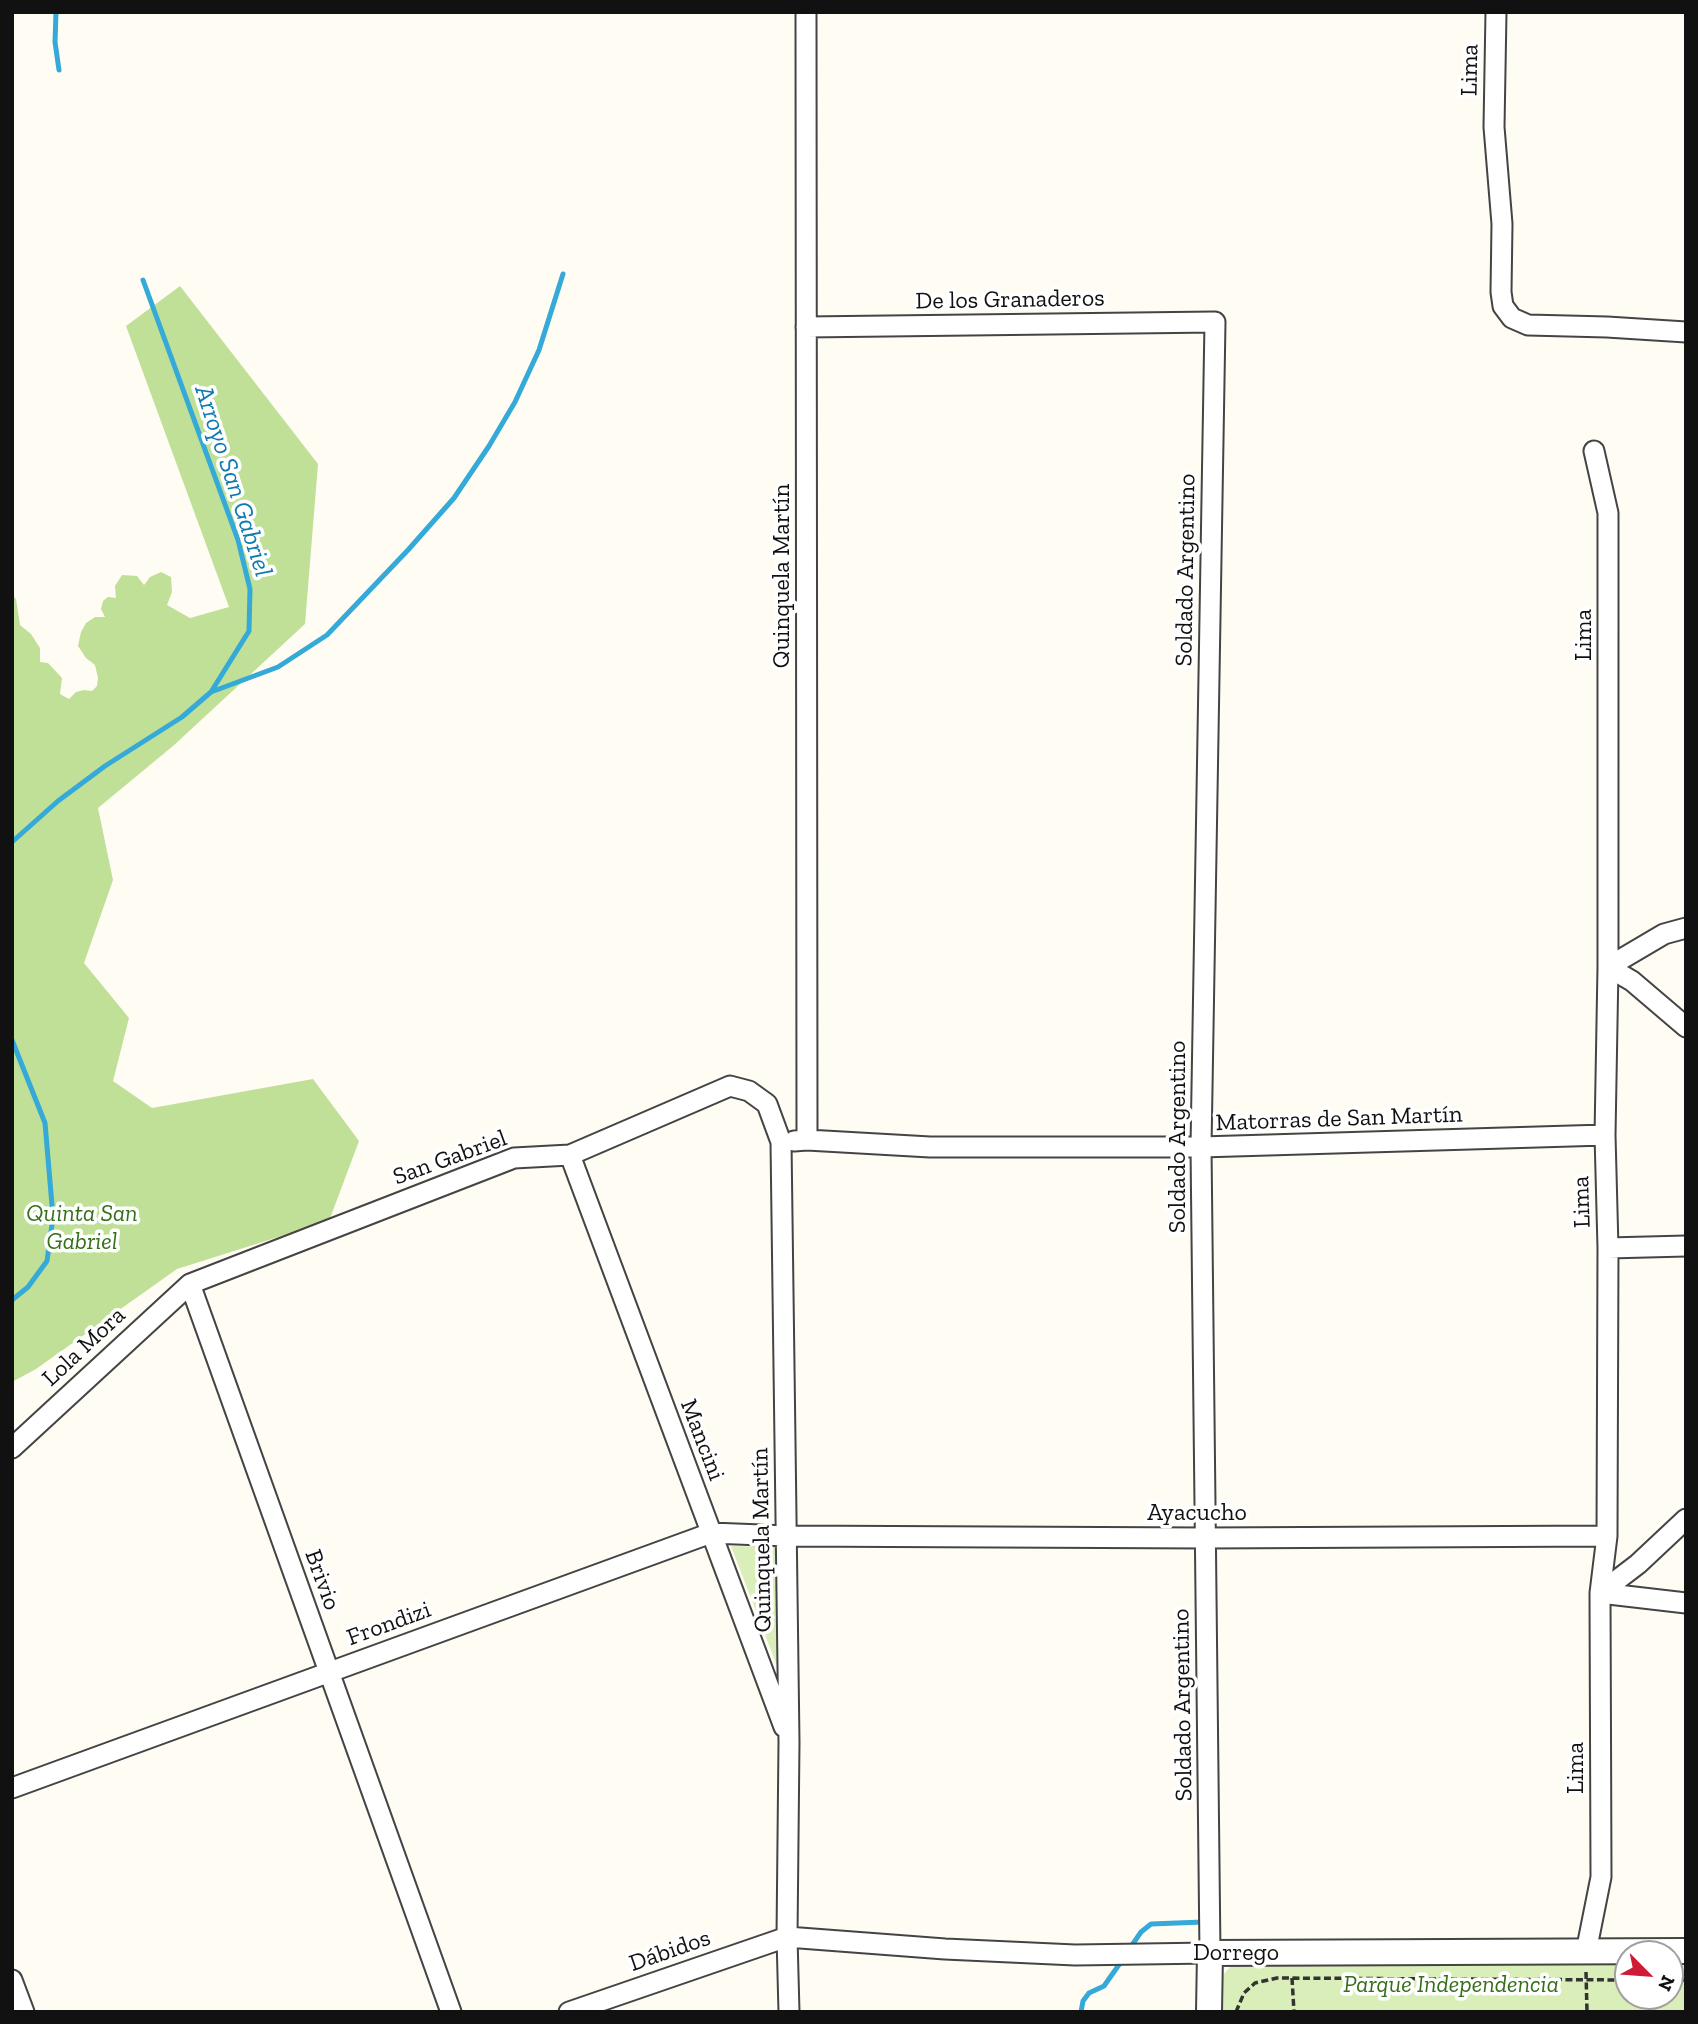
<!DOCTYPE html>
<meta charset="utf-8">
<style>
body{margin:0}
#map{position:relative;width:1698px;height:2024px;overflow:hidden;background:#fffcf4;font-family:"Zilla Slab",serif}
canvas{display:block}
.frame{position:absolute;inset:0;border:14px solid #111;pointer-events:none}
.north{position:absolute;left:1614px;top:1940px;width:70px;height:70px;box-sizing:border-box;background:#fff;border:2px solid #a0a0a0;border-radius:50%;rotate:115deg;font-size:19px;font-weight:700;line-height:28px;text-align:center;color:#111}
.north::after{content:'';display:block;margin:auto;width:24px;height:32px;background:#ce1c38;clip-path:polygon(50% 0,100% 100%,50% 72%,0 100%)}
</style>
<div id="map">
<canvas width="1698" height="2024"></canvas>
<div class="frame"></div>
<div class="north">N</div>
</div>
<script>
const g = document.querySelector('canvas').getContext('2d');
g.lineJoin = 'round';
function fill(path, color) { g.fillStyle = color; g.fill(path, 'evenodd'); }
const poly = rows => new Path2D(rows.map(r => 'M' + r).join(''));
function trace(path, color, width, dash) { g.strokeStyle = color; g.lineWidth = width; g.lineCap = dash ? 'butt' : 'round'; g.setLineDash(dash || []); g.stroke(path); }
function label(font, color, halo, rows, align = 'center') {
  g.font = font + ' "Zilla Slab",serif'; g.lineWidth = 7; g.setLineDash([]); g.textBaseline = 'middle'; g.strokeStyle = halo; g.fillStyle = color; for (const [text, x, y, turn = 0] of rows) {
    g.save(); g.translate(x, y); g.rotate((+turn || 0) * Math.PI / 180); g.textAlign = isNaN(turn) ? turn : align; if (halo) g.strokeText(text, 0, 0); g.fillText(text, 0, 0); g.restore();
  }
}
const green = poly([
 [731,1546,777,1547,777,1666],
 [1686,1958,1686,2012,1217,2012,1217,1989,1223,1975,1231,1966,1243,1961,1628,1959,1628,1996,1670,1996,1670,1959]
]);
const forest = poly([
 [180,286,318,464,305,624,173,746,98,808,113,880,84,963,129,1018,113,1081,152,1108,313,1079,359,1141,329,1221,177,1269,36,1369,12,1382,12,594,16,599,20,625,31,634,40,648,40,662,48,663,62,678,60,694,69,699,76,692,84,690,92,691,97,686,98,678,95,665,86,658,78,646,81,632,86,623,95,617,105,617,101,609,103,601,108,597,116,598,115,586,122,575,137,576,144,585,150,577,161,572,171,577,172,592,167,605,190,618,229,607,126,326]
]);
const stream = poly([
 [56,12,55,42,59,70],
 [211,692,278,667,327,635,408,550,454,498,489,446,515,402,539,350,563,274],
 [12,842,58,801,105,766,182,717,211,692,249,631,250,589,238,540,143,280],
 [12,1040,45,1123,53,1217,47,1261,28,1287,12,1300],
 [1130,1948,1141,1932,1151,1924,1203,1922],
 [1081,2012,1083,2001,1089,1993,1104,1986,1123,1959]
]);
const path = poly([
 [1586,1972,1587,2012],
 [1292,1978,1294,2012],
 [1670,1980,1686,1980],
 [1236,2012,1244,1993,1255,1983,1277,1978,1628,1980]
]);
const minor = poly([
 [806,12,807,1140],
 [1496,12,1494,127,1502,224,1501,292,1503,306,1512,318,1528,325,1607,327,1686,332],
 [1608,967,1632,981,1686,1027],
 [1608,967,1664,934,1686,928],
 [794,1141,807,1140,930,1147,1201,1147,1605,1135],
 [570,1155,784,1727],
 [1608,1248,1686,1246],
 [190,1284,451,2012],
 [12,1448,190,1284,514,1158,570,1155,730,1086,749,1091,767,1104,781,1142,789,1742,787,1937,789,2012],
 [1600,1593,1638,1564,1686,1519],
 [1600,1593,1686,1603],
 [12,1788,711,1533,787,1536,1205,1538,1607,1536],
 [1586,1952,1601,1877,1600,1593,1607,1536,1608,1248,1605,1135,1608,967,1608,513,1594,451],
 [12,1980,24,2012],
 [569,2012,787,1937,945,1949,1075,1955,1210,1953,1201,1147,1215,322,806,327]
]);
const tertiary = poly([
 [1209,2012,1210,1953,1686,1951]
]);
const streetNames = [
 ["Lima",1470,70,-89],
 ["De los Granaderos",1010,300,-1],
 ["Soldado Argentino",1186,570,-89],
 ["Quinquela Martín",782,576,-90],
 ["Lima",1584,635,-90],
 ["Matorras de San Martín",1339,1119,-2],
 ["Soldado Argentino",1178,1137,-90],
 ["San Gabriel",450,1158,-20],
 ["Lima",1582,1202,-92],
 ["Lola Mora",84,1347,-43],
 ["Mancini",702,1440,69],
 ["Ayacucho",1197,1513],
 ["Quinquela Martín",762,1540,-91],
 ["Brivio",322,1580,70],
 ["Frondizi",389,1624,-20],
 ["Soldado Argentino",1183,1705,-91],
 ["Lima",1576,1768,-90],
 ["Dábidos",670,1951,-19],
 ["Dorrego",1236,1953]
];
const parkNames = [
 ["Quinta San",82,1214],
 ["Gabriel",82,1242],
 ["Parque Independencia",1451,1985]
];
const waterNames = [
 ["Arroyo San Gabriel",233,481,72]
];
fill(green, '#daeeb9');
fill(forest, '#c0e097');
trace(stream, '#35a9d8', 5);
trace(minor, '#444', 23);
trace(tertiary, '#444', 28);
trace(path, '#333', 3.5, [7, 3.5]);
trace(minor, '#fff', 19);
trace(tertiary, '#fff', 24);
label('24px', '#111', '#fff', streetNames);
label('italic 24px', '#356f1a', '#fff', parkNames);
label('italic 26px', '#0e7aaf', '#fff', waterNames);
</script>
